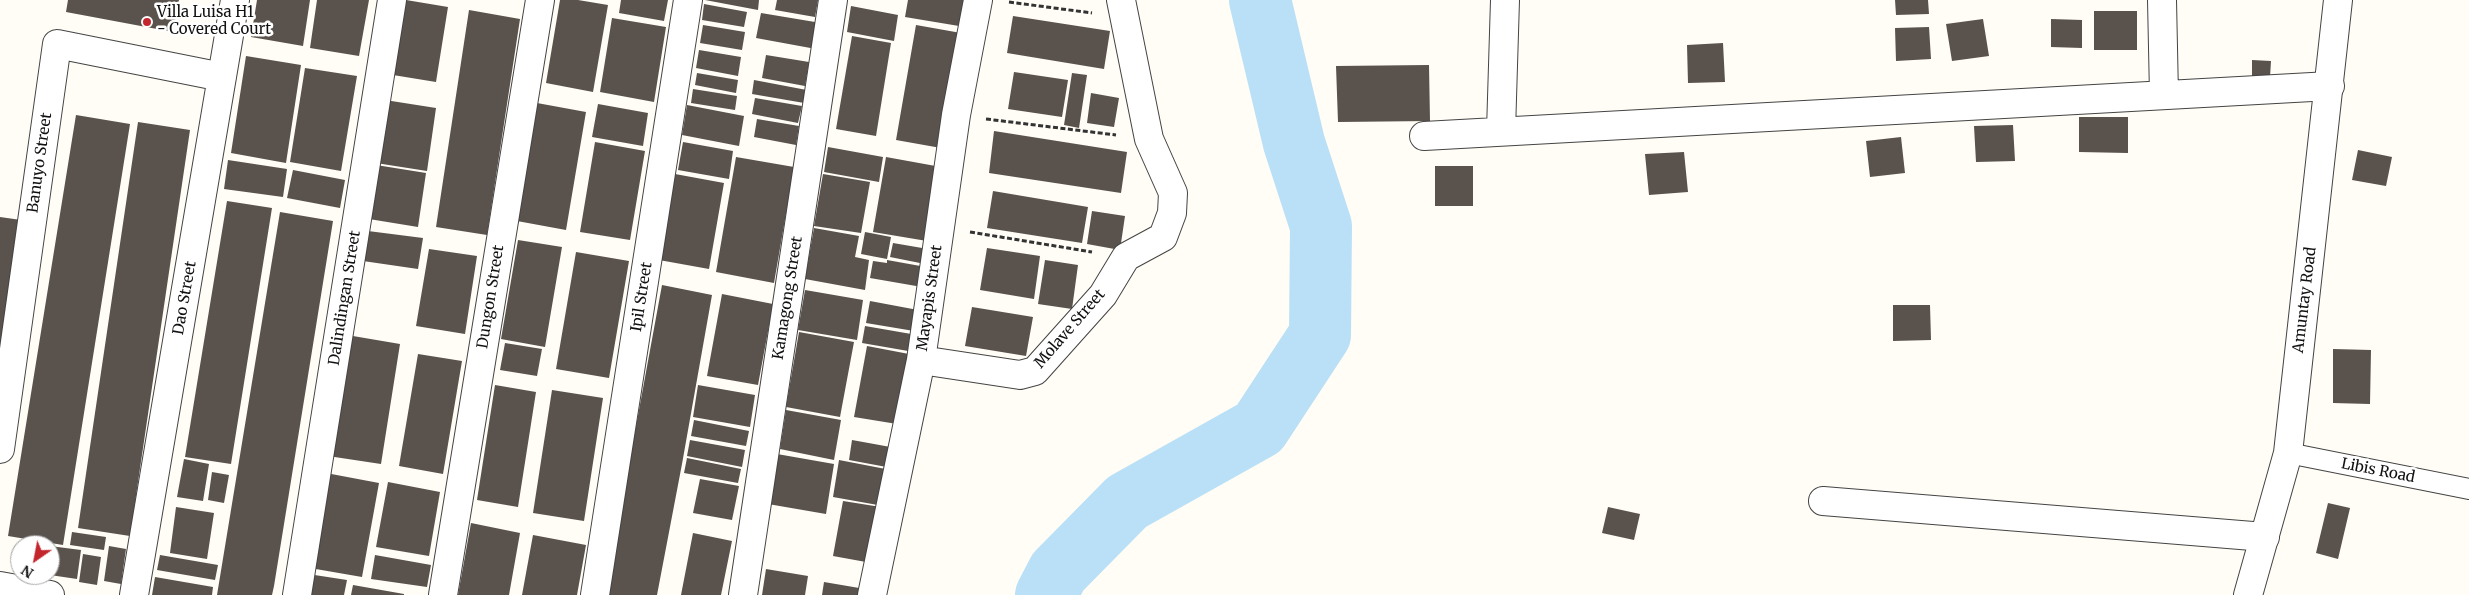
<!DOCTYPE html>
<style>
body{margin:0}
#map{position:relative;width:2469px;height:595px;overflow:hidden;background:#fffdf5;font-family:Merriweather,serif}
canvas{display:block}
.north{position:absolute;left:10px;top:535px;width:50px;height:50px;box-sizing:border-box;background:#fff;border:1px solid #a0a0a0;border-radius:50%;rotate:213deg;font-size:14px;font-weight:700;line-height:20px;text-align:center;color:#111}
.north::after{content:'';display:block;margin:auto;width:18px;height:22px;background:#c4262e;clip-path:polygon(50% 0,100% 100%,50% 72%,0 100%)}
</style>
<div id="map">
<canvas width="2469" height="595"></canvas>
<div class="north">N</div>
</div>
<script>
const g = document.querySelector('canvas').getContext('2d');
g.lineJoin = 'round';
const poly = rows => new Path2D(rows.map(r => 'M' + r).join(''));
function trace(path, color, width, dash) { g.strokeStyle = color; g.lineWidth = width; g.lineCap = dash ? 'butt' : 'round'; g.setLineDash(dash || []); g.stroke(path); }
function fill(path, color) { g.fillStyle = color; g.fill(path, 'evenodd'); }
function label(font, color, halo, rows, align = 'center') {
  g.font = font + ' Merriweather,serif'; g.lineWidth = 5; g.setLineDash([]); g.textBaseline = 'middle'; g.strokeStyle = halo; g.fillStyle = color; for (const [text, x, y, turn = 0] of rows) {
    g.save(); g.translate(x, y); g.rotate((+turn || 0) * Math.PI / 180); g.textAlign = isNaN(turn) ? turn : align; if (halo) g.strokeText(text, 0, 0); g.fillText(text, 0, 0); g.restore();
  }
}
const river = poly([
 [1046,595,1058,572,1127,502,1259,428,1320,335,1321,226,1294,143,1260,0]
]);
const building = poly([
 [68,0,179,0,173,32,66,12],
 [257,0,310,0,303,46,251,37],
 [317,0,369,0,359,56,310,48],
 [406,0,448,7,436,82,393,75],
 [560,0,578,0,608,5,593,92,546,83],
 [621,0,668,0,664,21,619,13],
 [705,0,759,0,758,10],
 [777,0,818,0,815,17,775,10],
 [908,0,970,0,965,27,905,17],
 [1895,0,1928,0,1929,14,1896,15],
 [704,4,747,12,744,27,702,20],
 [851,6,898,15,894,41,847,32],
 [469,10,520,19,487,235,436,227],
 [2094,11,2137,11,2137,50,2094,50],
 [761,13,821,23,816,49,756,38],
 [1013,16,1110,31,1104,69,1007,53],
 [612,18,666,27,654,102,600,92],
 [1983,19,1989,56,1952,61,1946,24],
 [2051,19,2082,20,2082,48,2051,47],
 [703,25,745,32,742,50,700,43],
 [916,25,961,33,941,148,896,140],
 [1929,27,1931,59,1896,61,1895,28],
 [852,36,891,43,876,136,836,129],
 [1723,43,1725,82,1688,83,1687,45],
 [699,50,741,57,738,76,696,68],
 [766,55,809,62,805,86,762,78],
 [246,56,301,65,286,163,231,153],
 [2252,60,2271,61,2270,77,2252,76],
 [1429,65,1430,121,1338,122,1336,66],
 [305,68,357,76,341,171,290,162],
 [1014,72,1068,80,1062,117,1008,109],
 [697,73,738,80,736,93,695,85],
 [1072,73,1087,75,1079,128,1064,125],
 [754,80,812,91,810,104,752,94],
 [693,89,737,96,735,110,691,103],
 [1091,93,1119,98,1114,127,1087,123],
 [755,98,802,106,798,123,752,114],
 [385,100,436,108,427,171,376,163],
 [537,103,586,112,566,230,517,221],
 [598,104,648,113,643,146,592,137],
 [687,105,744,116,739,146,682,135],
 [76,115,130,124,63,545,8,536],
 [2079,117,2128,117,2128,153,2079,152],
 [757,119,799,126,796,145,754,137],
 [138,122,190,130,130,536,78,528],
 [2013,125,2015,161,1976,162,1974,126],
 [994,131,1127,152,1121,193,989,173],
 [1901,137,1905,173,1870,177,1866,141],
 [595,142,645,151,630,240,580,232],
 [683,142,733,151,729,179,678,170],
 [828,147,883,157,879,182,824,172],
 [2358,150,2392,157,2386,186,2352,180],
 [1684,152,1688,192,1649,195,1645,154],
 [736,157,794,167,774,283,716,272],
 [886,157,941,167,927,241,873,232],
 [228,160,287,169,283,197,224,189],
 [376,165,426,173,418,227,369,219],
 [1435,166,1473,166,1473,206,1435,206],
 [293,170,345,180,340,208,287,198],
 [675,174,724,183,709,269,659,260],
 [823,174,870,182,861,233,814,226],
 [993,191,1088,207,1082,243,987,228],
 [227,201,272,208,231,464,185,457],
 [1092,211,1125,216,1120,250,1087,244],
 [280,212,333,221,274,586,272,595,217,595],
 [0,217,28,221,0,382],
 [814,228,859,236,855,257,869,260,865,290,805,279],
 [368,231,423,238,418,269,363,261],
 [865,232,891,237,887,259,861,254],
 [518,240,562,247,545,347,501,339],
 [893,243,928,249,925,264,890,257],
 [987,248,1040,256,1034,299,980,290],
 [429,249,477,256,465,334,416,326],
 [576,252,629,261,609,378,556,369],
 [887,260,926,267,922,287,870,278,873,261,887,263],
 [1045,260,1078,265,1072,309,1038,304],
 [662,285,712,295,682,464,657,595,605,595],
 [805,290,863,300,857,340,798,330],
 [722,294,773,304,758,385,707,376],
 [870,301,918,310,914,331,866,323],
 [1893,305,1930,305,1931,340,1893,341],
 [972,307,1033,317,1026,356,965,346],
 [865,326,917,335,914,352,862,343],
 [799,332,854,342,840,417,786,407],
 [347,335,400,344,381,464,328,456],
 [505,343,542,349,537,376,500,370],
 [867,346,909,354,897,424,854,417],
 [2333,349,2371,350,2370,404,2333,403],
 [418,354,462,361,443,474,399,466],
 [495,385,536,392,518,507,477,500],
 [698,385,755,395,750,427,693,417],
 [552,390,603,398,584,521,533,513],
 [786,410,841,420,834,460,780,449],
 [694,420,749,431,746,446,691,436],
 [690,440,745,450,742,467,687,456],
 [852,440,896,448,892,468,849,460],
 [777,454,834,464,826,514,768,504],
 [687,458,741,469,738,483,684,473],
 [184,459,209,464,203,501,177,497],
 [839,460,896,471,889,507,833,497],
 [212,472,229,475,224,503,208,500],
 [326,473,379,483,362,577,310,568],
 [700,479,739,486,732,520,693,513],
 [388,482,440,492,429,556,376,547],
 [843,501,887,508,877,564,833,556],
 [2328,503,2350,508,2338,559,2316,553],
 [176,507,214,513,207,559,170,553],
 [1608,507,1640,514,1634,540,1602,533],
 [471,523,520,533,509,595,458,595],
 [72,532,106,537,104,550,70,545],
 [693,533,732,541,721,595,681,595],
 [533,535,586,545,577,595,522,595],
 [50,546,81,550,77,579,50,575],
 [109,546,126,549,121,584,104,581],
 [83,554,101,557,97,585,79,582],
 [160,555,218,565,215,580,157,570],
 [375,555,431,565,427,587,371,579],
 [766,569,808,576,805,595,762,595],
 [308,574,347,580,344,595,304,595],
 [155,577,213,587,212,595,152,595],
 [824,582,865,589,864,595,822,595],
 [353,585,404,594,404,595,351,595]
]);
const path = poly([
 [1009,2,1092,13],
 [986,119,1116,135],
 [970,232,1092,252]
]);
const service = poly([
 [2288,453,2469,489]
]);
const minor = poly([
 [2162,0,2164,95],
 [1501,131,1505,0],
 [1424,136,2330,86],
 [921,360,1020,375,1035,371,1103,295,1126,257,1163,237,1172,213,1173,193,1149,139,1121,0],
 [0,449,57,44,222,77],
 [1823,501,2265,537],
 [0,586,50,595],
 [134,595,235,0],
 [297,595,392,0],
 [443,595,540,0],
 [595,595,688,0],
 [743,595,833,0],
 [872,595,921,360,956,115,978,0]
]);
const tertiary = poly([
 [2248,595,2288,453,2338,0]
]);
const markers = [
 [147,22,5,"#c4262e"]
];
const poiNames = [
 ["Villa Luisa H1",157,13],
 ["- Covered Court",157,30]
];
const streetNames = [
 ["Banuyo Street",40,163,-82],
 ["Dungon Street",491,297,-81],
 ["Ipil Street",642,297,-81],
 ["Dao Street",185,298,-80],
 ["Dalindingan Street",345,298,-81],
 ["Kamagong Street",788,298,-81],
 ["Mayapis Street",930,298,-82],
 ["Amuntay Road",2305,300,-83],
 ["Molave Street",1070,329,-49],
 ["Libis Road",2378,471,11]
];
trace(river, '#b9e0f7', 62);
fill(building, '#5a524d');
trace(service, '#444', 22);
trace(minor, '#444', 30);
trace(tertiary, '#444', 30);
trace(path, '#333', 3, [5, 2.5]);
trace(service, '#fff', 20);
trace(minor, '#fff', 28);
trace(tertiary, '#fff', 28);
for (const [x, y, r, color] of markers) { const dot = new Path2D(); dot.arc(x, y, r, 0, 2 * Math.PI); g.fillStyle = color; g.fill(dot); trace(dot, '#fff', 2); }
label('15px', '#111', '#fff', poiNames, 'left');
label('15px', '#111', '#fff', streetNames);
</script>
